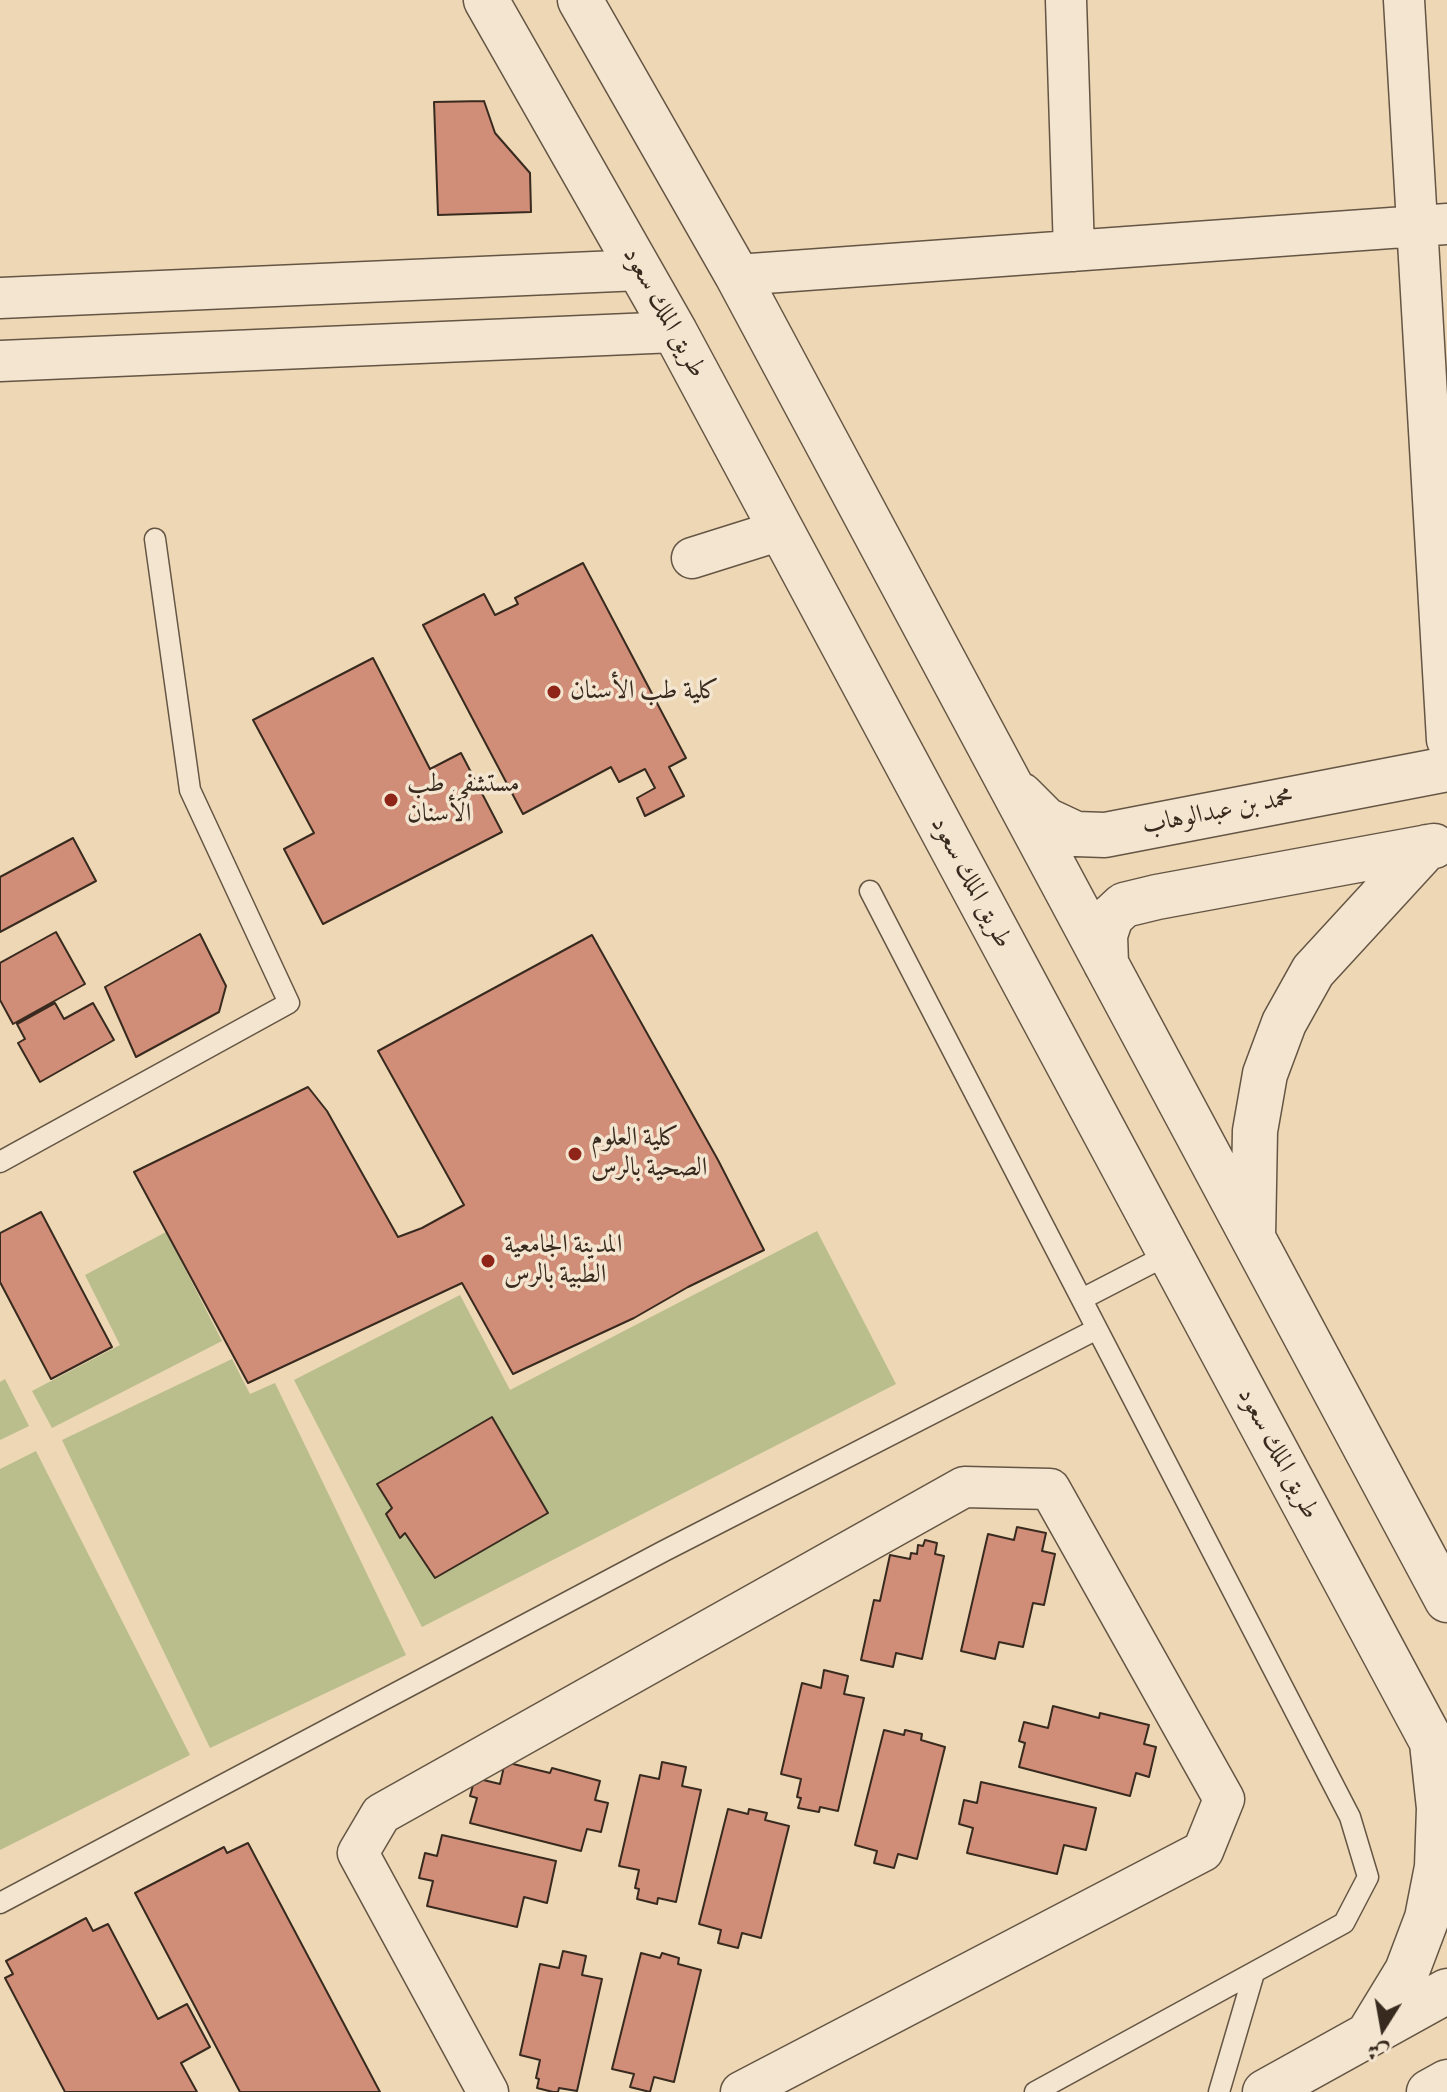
<!DOCTYPE html>
<meta charset="utf-8">
<style>
body{margin:0}
#map{position:relative;width:1447px;height:2092px;overflow:hidden;background:#edd7b5;font-family:"IM FELL Double Pica",Amiri,serif}
canvas{display:block}
.north{position:absolute;left:1343px;top:1988px;width:80px;height:80px;-webkit-text-stroke:6px #f3e5cf;paint-order:stroke;rotate:191deg;font-size:22px;font-weight:700;line-height:32px;text-align:center;color:#382a1e}
.north::after{content:'';display:block;margin:auto;width:28px;height:36px;background:#382a1e;clip-path:polygon(50% 0,100% 100%,50% 72%,0 100%)}
</style>
<div id="map">
<canvas width="1447" height="2092"></canvas>
<div class="north">ش</div>
</div>
<script>
const g = document.querySelector('canvas').getContext('2d');
g.lineJoin = 'round';
function fill(path, color) { g.fillStyle = color; g.fill(path, 'evenodd'); }
const poly = rows => new Path2D(rows.map(r => 'M' + r).join(''));
function trace(path, color, width, dash) { g.strokeStyle = color; g.lineWidth = width; g.lineCap = dash ? 'butt' : 'round'; g.setLineDash(dash || []); g.stroke(path); }
function label(font, color, halo, rows, align = 'center') {
  g.font = font + ' "IM FELL Double Pica",Amiri,serif'; g.lineWidth = 7; g.setLineDash([]); g.textBaseline = 'middle'; g.strokeStyle = halo; g.fillStyle = color; for (const [text, x, y, turn = 0] of rows) {
    g.save(); g.translate(x, y); g.rotate((+turn || 0) * Math.PI / 180); g.textAlign = isNaN(turn) ? turn : align; if (halo) g.strokeText(text, 0, 0); g.fillText(text, 0, 0); g.restore();
  }
}
const green = poly([
 [817,1231,896,1384,422,1627,294,1380,460,1295,510,1390],
 [166,1232,222,1341,52,1428,32,1391,120,1345,85,1275],
 [232,1359,250,1394,275,1383,406,1655,210,1748,62,1440],
 [5,1379,29,1426,0,1440,0,1382],
 [36,1451,190,1755,0,1850,0,1469]
]);
const building = poly([
 [484,101,495,133,530,173,531,212,438,215,434,102,484,101],
 [583,563,686,758,669,767,684,796,645,816,637,798,655,788,645,769,619,782,611,767,523,814,423,625,484,594,495,615,518,604,515,598,583,563],
 [373,658,430,769,461,753,502,832,323,924,284,849,314,833,253,720,373,658],
 [73,838,96,881,0,932,0,877,73,838],
 [56,932,85,984,13,1024,0,1000,0,963,56,932],
 [200,934,226,986,219,1012,136,1057,105,987,200,934],
 [592,935,718,1160,764,1250,688,1287,634,1318,513,1374,462,1283,248,1383,134,1172,308,1087,327,1111,398,1237,422,1228,464,1205,378,1051,592,935],
 [55,1003,64,1019,93,1003,114,1040,40,1082,18,1043,25,1039,17,1024,55,1003],
 [41,1212,112,1347,51,1379,0,1282,0,1233,41,1212],
 [492,1417,548,1513,435,1578,405,1533,400,1538,386,1514,392,1508,377,1484,492,1417],
 [1017,1527,1046,1533,1042,1551,1055,1554,1044,1605,1033,1603,1023,1647,999,1642,995,1659,961,1651,988,1534,1014,1540,1017,1527],
 [925,1540,937,1543,935,1554,944,1556,922,1659,896,1653,893,1667,861,1660,874,1600,880,1601,890,1555,910,1559,911,1553,917,1554,918,1545,923,1546,925,1540],
 [824,1670,848,1676,844,1694,864,1698,838,1811,820,1807,819,1812,798,1808,801,1798,797,1797,801,1779,781,1774,802,1683,821,1688,824,1670],
 [1053,1706,1099,1718,1100,1713,1149,1725,1144,1744,1156,1747,1149,1777,1136,1773,1130,1796,1019,1767,1025,1743,1019,1741,1024,1722,1048,1728,1053,1706],
 [884,1730,904,1735,905,1730,922,1734,921,1740,945,1747,917,1859,898,1854,894,1868,874,1863,877,1851,855,1845,884,1730],
 [505,1762,550,1773,552,1768,600,1781,595,1800,608,1803,601,1832,587,1829,581,1851,470,1823,477,1798,470,1796,475,1778,500,1784,505,1762],
 [662,1762,686,1767,682,1786,701,1790,676,1902,658,1898,657,1904,637,1899,639,1889,635,1888,639,1870,619,1866,640,1775,659,1779,662,1762],
 [981,1782,1096,1808,1086,1850,1064,1845,1057,1874,967,1853,973,1828,959,1824,964,1800,977,1803,981,1782],
 [728,1809,748,1814,749,1809,767,1813,765,1820,789,1826,761,1938,742,1933,738,1948,718,1943,721,1930,699,1924,728,1809],
 [442,1835,556,1861,547,1903,524,1897,517,1927,427,1906,433,1881,419,1878,425,1853,437,1856,442,1835],
 [248,1843,380,2092,240,2092,135,1893,224,1847,227,1853,248,1843],
 [86,1918,93,1931,108,1924,158,2019,187,2004,210,2047,181,2063,197,2092,65,2092,5,1978,13,1974,6,1961,86,1918],
 [563,1951,586,1956,582,1975,602,1979,577,2091,559,2088,558,2092,553,2092,537,2088,539,2079,536,2078,540,2060,520,2055,540,1964,559,1968,563,1951],
 [641,1953,660,1958,662,1953,679,1958,678,1964,701,1970,674,2082,654,2077,650,2092,630,2087,634,2074,612,2069,641,1953]
]);
const service = poly([
 [870,891,1350,1817,1368,1877,1344,1923,1035,2092],
 [0,1162,289,1003,190,790,155,539],
 [1082,1299,1169,1254],
 [0,1903,664,1551,1097,1329],
 [1219,2092,1254,1973]
]);
const minor = poly([
 [1066,0,1074,251],
 [1404,0,1447,740],
 [737,275,1447,224],
 [0,298,640,270],
 [0,361,675,332],
 [692,558,781,530],
 [488,2092,358,1853,381,1814,964,1487,1050,1489,1224,1799,1203,1851,741,2092]
]);
const tertiary = poly([
 [486,0,675,332,1447,1770],
 [580,0,737,275,1447,1600],
 [1021,795,1046,820,1076,834,1105,835,1447,769],
 [1106,964,1105,935,1111,917,1124,905,1157,897,1434,846],
 [1253,1237,1255,1131,1265,1074,1284,1023,1313,971,1427,847],
 [1368,2035,1407,1971,1427,1918,1437,1867,1439,1808,1432,1743],
 [1265,2092,1447,1991],
 [1429,2092,1447,2082]
]);
const markers = [
 [554,692,8,"#8f2418"],
 [391,800,8,"#8f2418"],
 [575,1154,8,"#8f2418"],
 [488,1261,8,"#8f2418"]
];
const streetNames = [
 ["طريق الملك سعود",663,313,61],
 ["محمد بن عبدالوهاب",1218,813,-11],
 ["طريق الملك سعود",970,883,62],
 ["طريق الملك سعود",1277,1454,62]
];
const poiNames = [
 ["كلية طب الأسنان",570,692],
 ["مستشفى طب",407,785],
 ["الأسنان",407,815],
 ["كلية العلوم",591,1139],
 ["الصحية بالرس",591,1169],
 ["المدينة الجامعية",504,1246],
 ["الطبية بالرس",504,1276]
];
fill(green, '#b9be8c');
fill(building, '#d08e78');
trace(building, '#382a1e', 2);
trace(service, '#655544', 23);
trace(minor, '#655544', 43);
trace(tertiary, '#655544', 47);
trace(service, '#f3e5cf', 20);
trace(minor, '#f3e5cf', 40);
trace(tertiary, '#f3e5cf', 44);
for (const [x, y, r, color] of markers) { const dot = new Path2D(); dot.arc(x, y, r, 0, 2 * Math.PI); g.fillStyle = color; g.fill(dot); trace(dot, '#f3e5cf', 3); }
label('26px', '#382a1e', '#f3e5cf', streetNames);
label('26px', '#382a1e', '#f3e5cf', poiNames, 'left');
</script>
